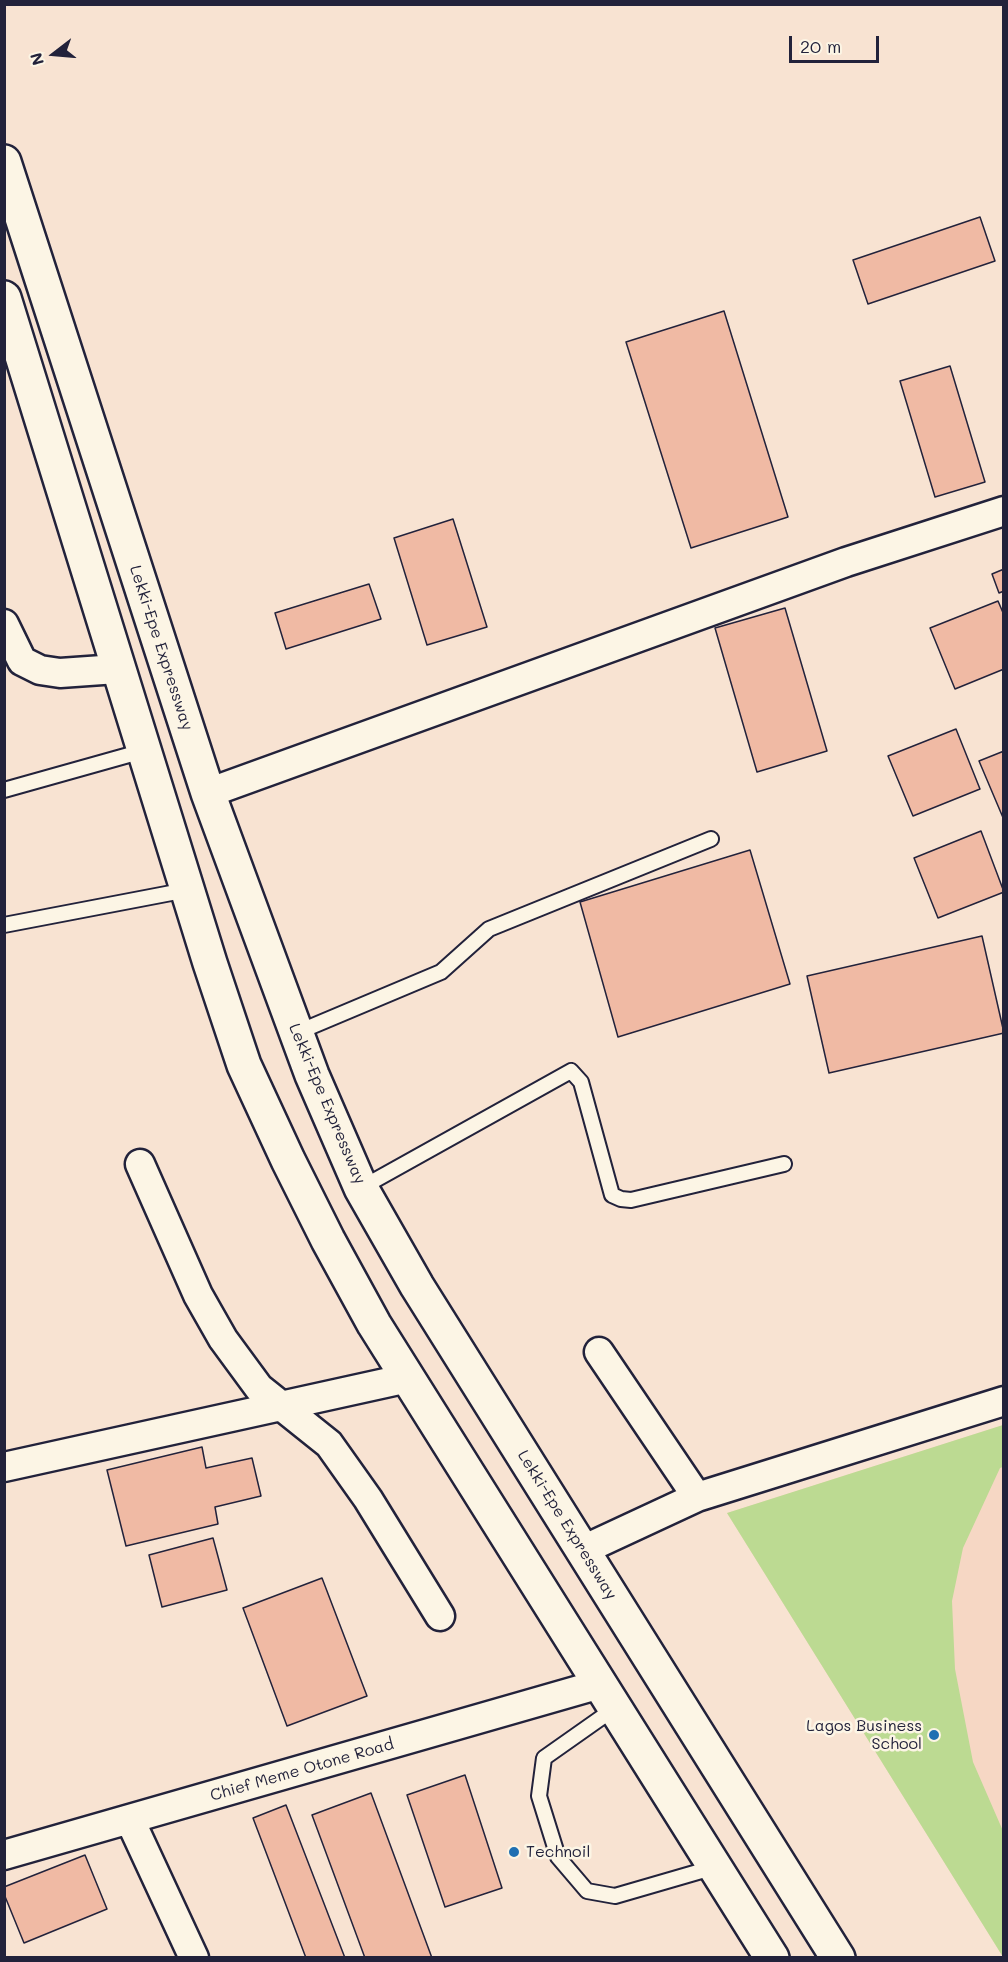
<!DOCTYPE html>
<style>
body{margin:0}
#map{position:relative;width:1008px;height:1962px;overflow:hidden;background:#f8e3d2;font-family:Mali,sans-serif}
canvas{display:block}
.frame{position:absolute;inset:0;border:6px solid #22223b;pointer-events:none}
.north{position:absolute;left:24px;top:24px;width:60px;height:60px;-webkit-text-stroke:4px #fcf5e5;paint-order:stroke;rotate:254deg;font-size:16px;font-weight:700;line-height:24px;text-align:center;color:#22223b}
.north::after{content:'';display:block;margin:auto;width:21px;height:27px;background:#22223b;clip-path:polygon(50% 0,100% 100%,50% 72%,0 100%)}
.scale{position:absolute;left:789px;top:36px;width:90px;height:27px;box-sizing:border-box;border:3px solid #22223b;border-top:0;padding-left:8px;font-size:18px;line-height:21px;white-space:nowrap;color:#22223b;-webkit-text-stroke:4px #fcf5e5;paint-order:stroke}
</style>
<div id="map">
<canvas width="1008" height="1962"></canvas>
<div class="frame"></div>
<div class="north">N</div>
<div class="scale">20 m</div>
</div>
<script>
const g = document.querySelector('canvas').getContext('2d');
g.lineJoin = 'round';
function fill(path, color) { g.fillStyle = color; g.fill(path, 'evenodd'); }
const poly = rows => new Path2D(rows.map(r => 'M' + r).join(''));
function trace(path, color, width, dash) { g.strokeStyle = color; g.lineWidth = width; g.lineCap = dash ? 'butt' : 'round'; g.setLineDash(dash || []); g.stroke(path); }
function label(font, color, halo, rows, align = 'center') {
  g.font = font + ' Mali,sans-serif'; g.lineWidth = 5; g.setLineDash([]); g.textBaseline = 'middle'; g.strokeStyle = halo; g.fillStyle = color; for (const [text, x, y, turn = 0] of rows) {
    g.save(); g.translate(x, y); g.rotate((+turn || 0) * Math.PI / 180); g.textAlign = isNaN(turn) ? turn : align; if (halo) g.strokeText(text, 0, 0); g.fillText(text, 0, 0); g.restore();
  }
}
const built = poly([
 [1003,1425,1003,1957,727,1513]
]);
const green = poly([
 [1003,1425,1003,1467,1000,1468,963,1548,952,1601,955,1669,973,1762,1003,1831,1003,1957,727,1513]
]);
const building = poly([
 [980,217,995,261,868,304,853,260,980,217],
 [724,311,788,517,691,548,626,342,724,311],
 [950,366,985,482,935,497,900,381,950,366],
 [453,519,487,627,427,645,394,538,453,519],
 [1004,569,1004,591,999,593,992,574,1004,569],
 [369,584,381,619,286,649,275,613,369,584],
 [998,601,1004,615,1004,669,955,689,930,628,998,601],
 [785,608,827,751,757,772,715,628,785,608],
 [956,729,980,789,913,816,888,756,956,729],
 [1004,751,1004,820,979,761,1004,751],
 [981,831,1004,892,938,918,914,858,981,831],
 [750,850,790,984,618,1037,580,902,750,850],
 [982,936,1004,1033,829,1073,807,976,982,936],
 [202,1447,206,1468,252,1458,261,1496,215,1507,218,1524,126,1546,107,1470,202,1447],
 [213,1538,227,1590,162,1607,149,1555,213,1538],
 [322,1578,367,1696,287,1726,243,1608,322,1578],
 [465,1775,502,1888,445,1907,407,1795,465,1775],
 [371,1793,432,1958,365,1958,312,1815,371,1793],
 [286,1805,345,1958,306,1958,253,1818,286,1805],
 [85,1855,107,1909,24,1943,4,1894,4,1887,85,1855]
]);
const service = poly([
 [4,790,143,751],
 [4,925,187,890],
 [296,1033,441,972,489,929,711,839],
 [361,1188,571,1071,581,1082,612,1195,621,1199,631,1200,784,1164],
 [615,1708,544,1758,539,1796,558,1857,587,1891,615,1896,715,1867]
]);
const minor = poly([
 [4,624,22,661,40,670,60,673,117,669],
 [208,793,846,562,1004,511],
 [140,1164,198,1295,223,1339,259,1388,329,1444,368,1499,440,1616],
 [599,1352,697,1497],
 [4,1467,408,1378],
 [583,1550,697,1497,1004,1401],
 [130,1820,194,1958],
 [4,1855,600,1684]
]);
const trunk = poly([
 [4,162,208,793,312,1075,361,1188,417,1286,838,1958],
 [4,298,210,963,244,1065,288,1160,328,1240,374,1324,772,1958]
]);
const markers = [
 [934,1735,6,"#1f6fb2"],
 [514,1852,6,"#1f6fb2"]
];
const streetNames = [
 ["Lekki-Epe Expressway",161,648,72],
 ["Lekki-Epe Expressway",327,1104,67],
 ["Lekki-Epe Expressway",567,1525,58],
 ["Chief Meme Otone Road",302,1770,-16]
];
const poiNames = [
 ["Lagos Business",922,1726],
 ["School",922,1744],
 ["Technoil",526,1852,"left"]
];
fill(built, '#f6d7c4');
fill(green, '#bcda92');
fill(building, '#f0baa4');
trace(building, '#22223b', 1.5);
trace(service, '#22223b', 18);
trace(minor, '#22223b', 33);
trace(trunk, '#22223b', 38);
trace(service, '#fcf5e5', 14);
trace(minor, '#fcf5e5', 28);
trace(trunk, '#fcf5e5', 33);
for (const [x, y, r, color] of markers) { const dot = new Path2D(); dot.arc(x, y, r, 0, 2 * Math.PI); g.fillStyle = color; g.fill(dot); trace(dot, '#fcf5e5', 2); }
label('16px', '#22223b', '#fcf5e5', streetNames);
label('16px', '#22223b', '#fcf5e5', poiNames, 'right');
</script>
